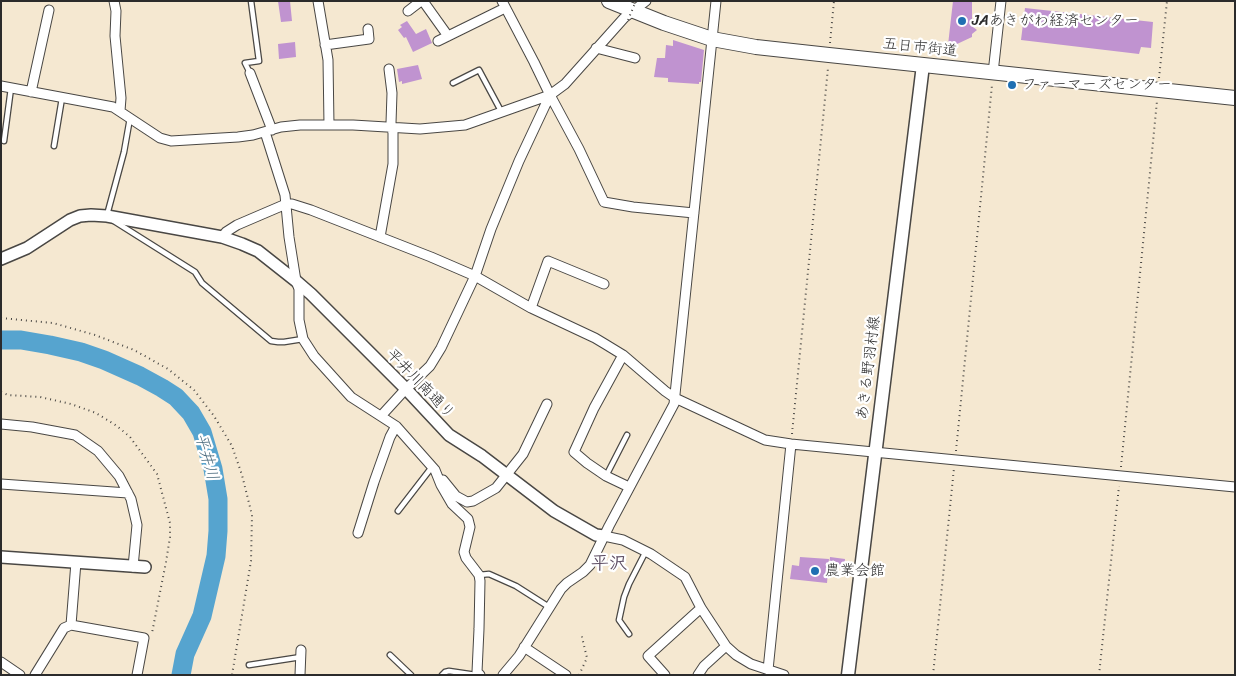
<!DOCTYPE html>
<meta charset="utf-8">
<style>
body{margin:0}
#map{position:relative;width:1236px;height:676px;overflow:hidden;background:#f5e8d1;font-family:Sriracha,sans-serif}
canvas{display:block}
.frame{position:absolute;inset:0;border:2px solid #2b2b2b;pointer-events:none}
</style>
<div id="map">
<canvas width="1236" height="676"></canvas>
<div class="frame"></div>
</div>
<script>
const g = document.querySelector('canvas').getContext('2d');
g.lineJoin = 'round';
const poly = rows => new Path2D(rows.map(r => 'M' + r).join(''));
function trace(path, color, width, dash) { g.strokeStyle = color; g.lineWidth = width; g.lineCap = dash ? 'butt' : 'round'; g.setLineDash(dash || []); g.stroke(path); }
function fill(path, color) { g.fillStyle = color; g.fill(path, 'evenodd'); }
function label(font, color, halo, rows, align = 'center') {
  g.font = font + ' Sriracha,"Klee One",sans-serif'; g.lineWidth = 4.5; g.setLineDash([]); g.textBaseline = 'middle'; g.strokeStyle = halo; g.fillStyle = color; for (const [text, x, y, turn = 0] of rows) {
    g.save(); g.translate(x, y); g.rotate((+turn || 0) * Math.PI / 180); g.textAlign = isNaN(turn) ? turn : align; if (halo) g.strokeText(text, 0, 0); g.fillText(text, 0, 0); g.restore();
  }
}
const river = poly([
 [1,340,21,340,50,345,81,352,104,360,140,376,162,388,176,397,191,413,202,432,213,469,218,499,218,531,216,556,202,616,185,654,181,675]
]);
const building = poly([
 [278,1,290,1,292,21,281,22],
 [953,1,972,1,972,20,976,22,973,27,977,30,972,34,972,37,957,44,948,45],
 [1025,8,1153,22,1151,48,1141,47,1139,54,1021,40],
 [407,21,416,34,426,29,432,43,413,52,406,37,404,38,398,30,402,27,400,25],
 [673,40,704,50,701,82,699,82,699,84,668,82,668,78,654,77,657,58,665,58,666,45,673,46],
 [295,42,296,57,279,59,278,44],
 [418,65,422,79,402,84,402,81,399,82,397,69],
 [800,557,829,559,827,583,790,579,792,565,799,566],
 [830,557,845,559,844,568,829,567]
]);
const path = poly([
 [830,43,834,1],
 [1159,78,1167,1],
 [1,318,53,323,95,335,134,350,168,369,194,390,214,416,232,446,242,475,252,515,251,561,232,675],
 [1,392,8,395,40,397,71,404,96,413,117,426,130,437,157,474,170,523,170,537,166,562,152,633],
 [792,434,828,68],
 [956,451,992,85],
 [1121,467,1157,101],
 [579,675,587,658,581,633],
 [933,675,954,468],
 [1099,675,1119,486]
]);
const service = poly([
 [250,73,245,63,259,61,251,1],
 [453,83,479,70,501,111],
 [4,141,11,88],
 [54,146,62,98],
 [107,215,124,152,130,118],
 [114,221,195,272,202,283,271,341,278,342,284,342,303,339],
 [606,476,627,435],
 [398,511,432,467],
 [479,575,489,574,516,586,549,607],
 [629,634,619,620,624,597,629,584,646,551],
 [390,655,411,675],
 [249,665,301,657],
 [442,675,445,672,449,671,476,675]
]);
const minor = poly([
 [114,1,116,11,115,36,121,98,120,111],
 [318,1,328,60,329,125],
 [423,1,448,36],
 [502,1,534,62,550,95,579,149,604,202,633,207,694,213],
 [408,11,421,1],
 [438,41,505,8],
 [325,45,369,39,368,29],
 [596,48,635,58],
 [250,73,272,130],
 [993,73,1001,1],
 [1,86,113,107,160,138,171,141,238,137,253,135,281,127,300,125,353,125,420,129,465,125,550,95,565,84,624,18,646,1],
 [31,92,49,10],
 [265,132,285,195,289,237,296,281,299,289,299,320,303,339,314,356,351,397,396,426,435,470,441,485,452,504,468,519,470,527,464,552,466,558,479,575,480,581,479,629,477,672,480,675],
 [222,237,226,232,237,225,286,204,292,204,311,210,431,257,475,276,531,308,595,338,605,344,623,355,665,391,675,398,765,440,791,444,1235,487],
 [380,237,393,164,393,133,391,123,392,93,389,69],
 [531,308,548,261,604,284],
 [623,355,594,408,574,452,587,463,606,476,629,487],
 [381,416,402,393,430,366,441,348,475,276,491,229,519,161,550,95],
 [1,424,32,427,75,435,98,451,119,476,131,499,137,525,133,567],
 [443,480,456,496,467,502,473,501,496,488,523,454,547,404],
 [1,484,128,493],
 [358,533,374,482,390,437,396,426],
 [604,536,623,540,651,554,685,577,701,608,726,646,736,655,751,664,784,675],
 [71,625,144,638,137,675],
 [524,647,566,675],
 [1,662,20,675],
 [768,670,791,444],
 [35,675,64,628,71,625,76,562],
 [300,675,301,650],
 [503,675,519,656,561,589,567,583,583,572,590,565,609,526,674,404,716,1],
 [665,675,648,656,701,608],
 [698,675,704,666,726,646]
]);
const tertiary = poly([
 [1,259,27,248,70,220,80,216,91,215,107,216,222,237,242,244,258,251,296,281,311,294,406,389,449,435,482,456,554,511,596,535,604,536],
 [1,557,145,567]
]);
const secondary = poly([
 [848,675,923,65]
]);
const primary = poly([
 [609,1,664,23,712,39,756,47,829,55,1235,98]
]);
const pathBridge = poly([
 [628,20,636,1]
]);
const markers = [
 [962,21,5,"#1f6fb2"],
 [1012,85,5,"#1f6fb2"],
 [815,571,5,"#1f6fb2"]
];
const poiNames = [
 ["JAあきがわ経済センター",972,21],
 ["ファーマーズセンター",1022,85],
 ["農業会館",825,571]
];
const streetNames = [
 ["五日市街道",920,48,6],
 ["あきる野羽村線",869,368,-83],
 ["平井川南通り",420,384,46]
];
const waterNames = [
 ["平井川",206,457,74]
];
const quarterNames = [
 ["平沢",609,564]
];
trace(river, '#56a4cf', 19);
fill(building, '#c093d0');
trace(service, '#494744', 7);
trace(minor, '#494744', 11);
trace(tertiary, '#494744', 14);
trace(secondary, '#494744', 15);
trace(primary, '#494744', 16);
trace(path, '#494744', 2, [1, 4]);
trace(service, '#fff', 4.5);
trace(minor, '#fff', 9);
trace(tertiary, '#fff', 11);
trace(secondary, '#fff', 12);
trace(primary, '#fff', 14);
trace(pathBridge, '#494744', 2, [1, 4]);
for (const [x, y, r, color] of markers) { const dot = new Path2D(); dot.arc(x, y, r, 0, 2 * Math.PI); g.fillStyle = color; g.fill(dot); trace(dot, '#fff', 2); }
label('15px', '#2b2b2b', '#fff', poiNames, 'left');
label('15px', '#2b2b2b', '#fff', streetNames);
label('italic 16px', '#3e6175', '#fff', waterNames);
label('bold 18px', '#5f4f65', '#fff', quarterNames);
</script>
